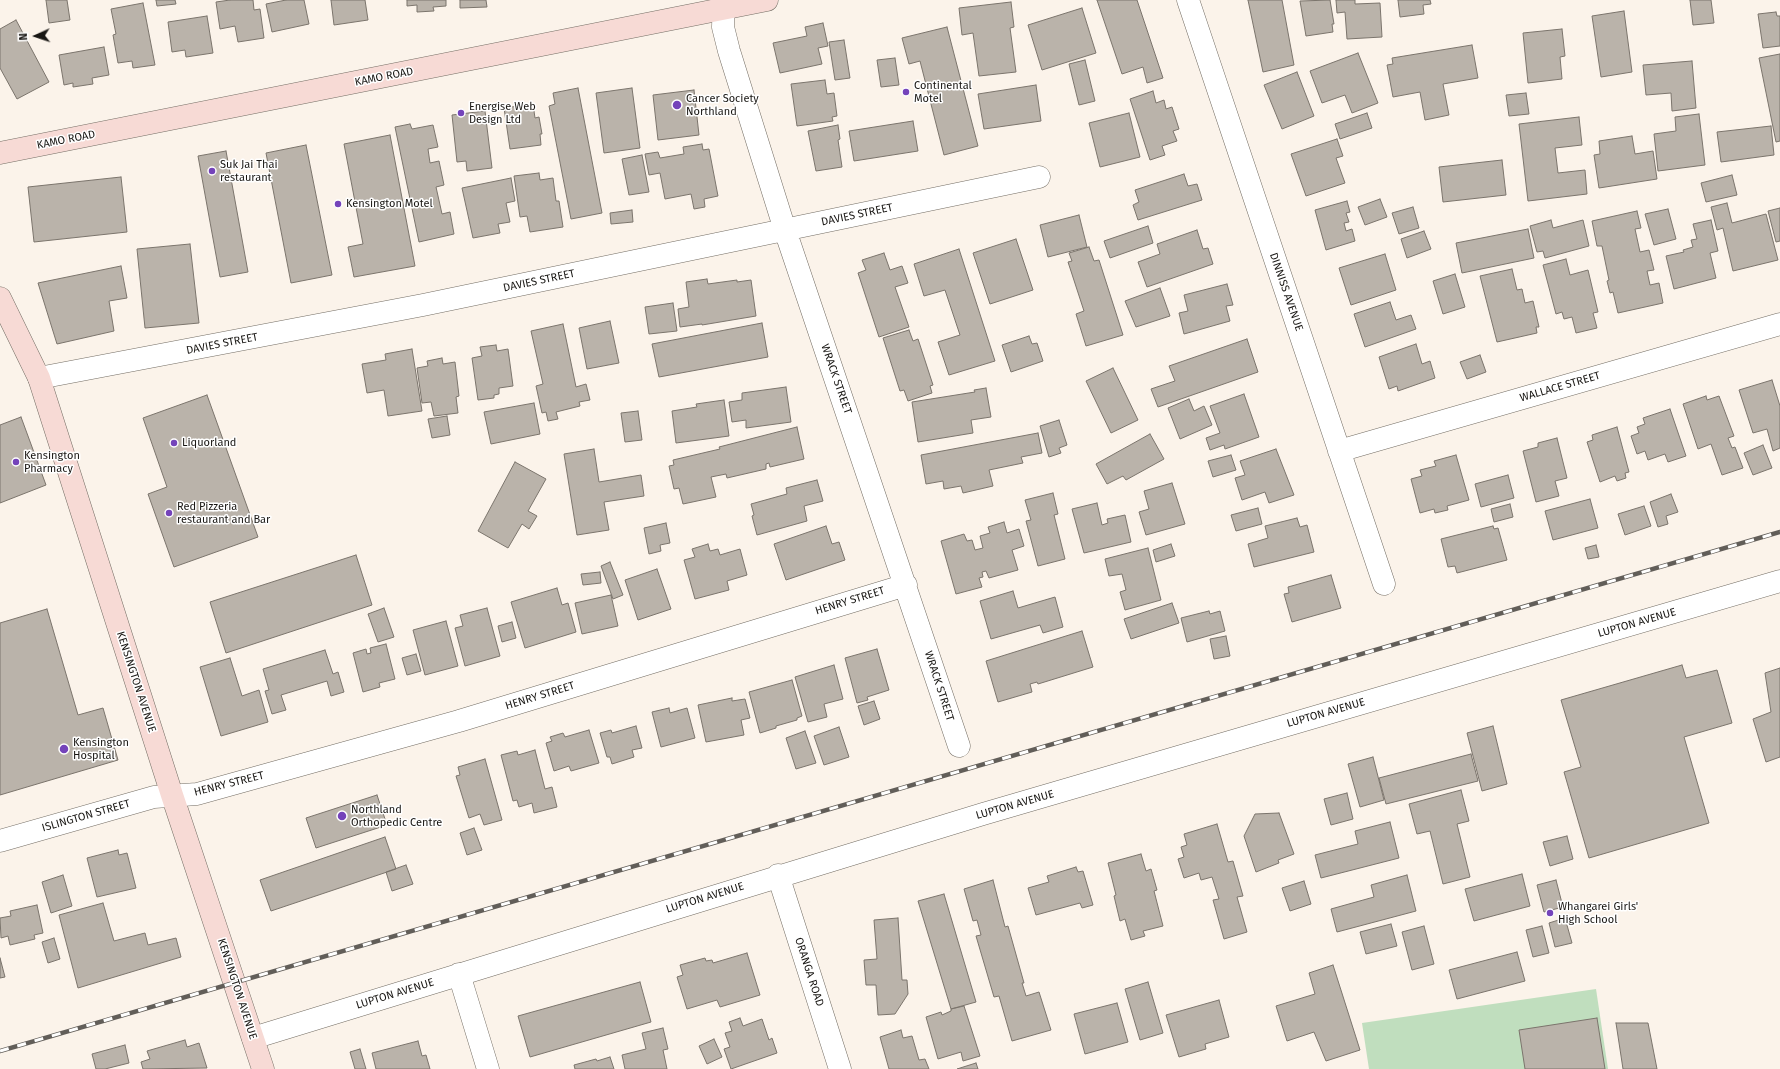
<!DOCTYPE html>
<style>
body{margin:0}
#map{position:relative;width:1780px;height:1069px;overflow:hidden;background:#fbf3ea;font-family:"Fira Sans",sans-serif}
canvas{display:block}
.north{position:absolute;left:16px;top:16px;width:40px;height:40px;-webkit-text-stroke:3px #fff;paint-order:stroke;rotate:267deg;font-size:11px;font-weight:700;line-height:16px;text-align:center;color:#181613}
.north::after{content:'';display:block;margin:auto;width:14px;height:18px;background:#181613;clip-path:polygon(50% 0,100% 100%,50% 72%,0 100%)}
</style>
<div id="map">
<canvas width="1780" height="1069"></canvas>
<div class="north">N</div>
</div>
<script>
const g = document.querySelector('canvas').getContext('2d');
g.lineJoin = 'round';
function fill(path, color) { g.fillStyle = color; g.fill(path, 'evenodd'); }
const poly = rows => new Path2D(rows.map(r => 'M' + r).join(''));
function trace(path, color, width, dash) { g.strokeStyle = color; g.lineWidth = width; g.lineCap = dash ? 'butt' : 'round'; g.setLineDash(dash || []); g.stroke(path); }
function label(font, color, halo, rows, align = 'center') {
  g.font = font + ' "Fira Sans",sans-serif'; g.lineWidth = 3; g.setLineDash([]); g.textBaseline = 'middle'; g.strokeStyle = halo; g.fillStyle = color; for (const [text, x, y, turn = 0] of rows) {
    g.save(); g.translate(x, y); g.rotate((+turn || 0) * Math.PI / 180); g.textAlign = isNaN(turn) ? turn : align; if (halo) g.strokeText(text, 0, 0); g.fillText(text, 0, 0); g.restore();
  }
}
const green = poly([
 [1596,989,1608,1069,1369,1069,1362,1023]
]);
const building = poly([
 [46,0,67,0,70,20,49,23,46,0],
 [156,0,175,0,176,4,157,6,156,0],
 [230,0,253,0,254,10,260,9,264,38,238,42,235,26,220,29,216,2,230,0],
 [286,0,304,0,309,24,272,32,266,4,286,0],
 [331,0,365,0,368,20,334,25,331,0],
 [407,0,446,0,446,6,433,7,434,11,417,12,417,5,407,6,407,0],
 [460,0,486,0,487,7,460,8,460,0],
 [1097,0,1137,0,1163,78,1147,83,1143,67,1122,74,1097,0],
 [1248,0,1282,0,1294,65,1263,72,1248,0],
 [1330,0,1334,24,1332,24,1333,32,1306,36,1300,1,1330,0],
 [1336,0,1355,0,1355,4,1380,3,1382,37,1347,39,1345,12,1337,13,1336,0],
 [1398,0,1430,0,1431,4,1423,5,1424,14,1400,17,1398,0],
 [1690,0,1711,0,1714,23,1693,25,1690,0],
 [1011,2,1014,27,1010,28,1016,72,979,76,973,33,962,35,959,8,1011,2],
 [143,3,155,65,133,68,132,61,118,63,113,35,116,34,111,9,143,3],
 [1082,8,1096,53,1042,70,1028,25,1082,8],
 [1624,11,1632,72,1601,77,1592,16,1624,11],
 [1776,12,1777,16,1780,16,1780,46,1763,48,1758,14,1776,12],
 [207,16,213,53,186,57,185,50,172,52,168,22,207,16],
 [16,20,49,82,17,99,0,68,0,29,16,20],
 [823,23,828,46,818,48,822,64,780,73,773,43,807,36,805,27,823,23],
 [947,27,978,146,944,155,920,61,909,64,902,38,947,27],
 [1562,29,1565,56,1560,57,1562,79,1528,83,1523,33,1562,29],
 [844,40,850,78,835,80,829,42,844,40],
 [1472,45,1478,78,1443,84,1449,115,1425,120,1420,92,1393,97,1387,65,1393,64,1392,58,1472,45],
 [104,47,109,75,92,78,93,84,73,87,73,83,64,85,59,55,104,47],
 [1358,53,1378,103,1352,113,1345,95,1322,103,1310,71,1358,53],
 [1780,54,1780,141,1776,142,1759,58,1780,54],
 [895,58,899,85,881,87,877,60,895,58],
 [1085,60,1095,101,1079,105,1069,64,1085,60],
 [1692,61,1696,108,1672,111,1671,93,1646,95,1643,65,1692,61],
 [1297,72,1314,116,1282,129,1264,85,1297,72],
 [825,80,827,94,834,93,837,116,832,117,833,121,797,126,791,84,825,80],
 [1036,85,1041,121,984,129,978,94,1036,85],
 [578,88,602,213,571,219,549,106,555,104,553,93,578,88],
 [632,88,640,148,604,153,596,93,632,88],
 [694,90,699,135,658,140,653,95,694,90],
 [1153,91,1156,103,1164,100,1166,109,1172,107,1179,129,1173,131,1177,141,1162,146,1165,155,1150,160,1130,99,1153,91],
 [1526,93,1529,114,1509,116,1506,95,1526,93],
 [533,104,535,118,539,117,542,134,540,134,541,145,510,149,504,108,533,104],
 [485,111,492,168,467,171,466,161,457,162,452,115,485,111],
 [1129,113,1140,157,1100,167,1089,123,1129,113],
 [1367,113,1372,128,1340,139,1335,124,1367,113],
 [1699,114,1705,165,1658,171,1654,134,1676,131,1675,117,1699,114],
 [1579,117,1582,145,1555,148,1558,173,1585,170,1587,194,1528,201,1519,124,1579,117],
 [913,121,918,151,854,161,849,131,913,121],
 [410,124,412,129,433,125,438,147,428,149,430,163,439,161,444,185,436,187,442,214,450,212,454,234,419,242,395,127,410,124],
 [838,125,840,139,838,140,842,167,816,171,808,131,838,125],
 [1771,126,1774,155,1721,162,1717,132,1771,126],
 [390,135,415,266,354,277,348,247,363,244,344,144,390,135],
 [1632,136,1635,154,1653,151,1657,179,1599,188,1594,155,1600,154,1599,141,1632,136],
 [1337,139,1343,156,1336,158,1345,183,1306,196,1291,154,1337,139],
 [702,144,703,150,709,149,718,196,704,199,705,207,694,209,691,194,665,199,660,173,649,175,645,154,658,152,660,158,684,154,683,147,702,144],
 [306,145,332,275,291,283,266,153,306,145],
 [226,151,248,272,220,277,198,156,226,151],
 [642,155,649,192,629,195,622,159,642,155],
 [1502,160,1506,195,1443,202,1439,167,1502,160],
 [539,173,540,180,553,178,556,201,559,201,563,227,530,232,527,216,520,217,514,176,539,173],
 [1184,174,1188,186,1197,184,1202,200,1138,220,1133,205,1139,202,1135,190,1184,174],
 [1732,175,1737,195,1706,202,1701,183,1732,175],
 [121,177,127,232,34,242,28,187,121,177],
 [511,178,515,201,506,203,510,222,498,224,500,233,473,238,462,188,511,178],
 [1380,199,1387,217,1365,225,1358,207,1380,199],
 [1347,201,1350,212,1346,213,1349,222,1344,223,1346,231,1352,229,1355,241,1326,250,1315,210,1347,201],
 [1727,203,1732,223,1766,214,1778,260,1733,271,1723,228,1717,230,1711,207,1727,203],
 [1413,207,1419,228,1399,234,1392,213,1413,207],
 [1780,208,1780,241,1776,242,1768,211,1780,208],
 [1668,209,1676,239,1654,245,1645,214,1668,209],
 [632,210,633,222,611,224,610,213,632,210],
 [1637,211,1641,228,1635,229,1640,252,1649,250,1654,270,1647,271,1650,285,1659,283,1663,303,1618,313,1613,292,1610,293,1607,281,1609,280,1602,246,1597,246,1592,221,1637,211],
 [1079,215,1087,247,1048,257,1040,225,1079,215],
 [1551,220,1553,228,1583,220,1589,246,1545,258,1543,251,1537,252,1530,226,1551,220],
 [1711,220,1718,251,1710,253,1716,278,1674,289,1666,256,1684,252,1683,250,1693,247,1691,240,1697,239,1693,224,1711,220],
 [1148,226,1153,243,1110,258,1104,241,1148,226],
 [1528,229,1534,258,1462,273,1456,243,1528,229],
 [1197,230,1203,249,1208,248,1213,264,1147,287,1138,262,1160,254,1157,244,1197,230],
 [1424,231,1431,249,1407,258,1401,239,1424,231],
 [1016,239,1033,290,990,304,973,253,1016,239],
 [190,244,199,323,145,328,137,249,190,244],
 [1089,247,1094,261,1099,260,1123,335,1086,346,1076,314,1084,311,1068,262,1072,261,1069,253,1089,247],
 [959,249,995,361,949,375,938,342,960,335,945,290,924,296,914,264,959,249],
 [884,253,890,270,902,266,908,283,895,287,909,327,879,337,858,273,866,270,862,260,884,253],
 [1385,254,1396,290,1351,305,1339,268,1385,254],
 [1566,259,1570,275,1588,270,1598,312,1593,313,1597,328,1576,333,1572,317,1564,319,1562,312,1556,314,1543,265,1566,259],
 [121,266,127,298,109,301,114,331,57,344,38,283,121,266],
 [1512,269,1517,290,1522,289,1525,303,1533,301,1539,327,1536,327,1537,333,1497,342,1480,276,1512,269],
 [1455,274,1465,307,1443,314,1433,281,1455,274],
 [707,279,708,284,737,280,737,282,751,280,756,316,702,325,702,324,680,327,678,309,689,307,686,282,707,279],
 [1227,284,1233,305,1226,306,1230,321,1184,334,1179,313,1188,311,1184,295,1227,284],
 [1160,288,1170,316,1136,327,1125,301,1160,288],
 [1390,302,1396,320,1411,315,1416,329,1365,347,1354,314,1390,302],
 [673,303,677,331,649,334,645,307,673,303],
 [610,321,619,363,587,369,579,328,610,321],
 [762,323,768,357,659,377,652,344,762,323],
 [563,324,576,387,586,384,590,400,579,402,580,406,556,412,558,419,548,421,546,412,542,413,536,386,543,384,531,331,563,324],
 [909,330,913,341,918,339,933,385,930,386,932,393,908,401,904,390,900,391,883,338,909,330],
 [1029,336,1032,344,1037,343,1043,361,1011,372,1002,345,1029,336],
 [1247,339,1258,372,1158,407,1151,389,1175,381,1169,366,1247,339],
 [1416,344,1422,364,1430,361,1435,378,1398,391,1397,386,1389,389,1379,357,1416,344],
 [496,345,497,351,508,349,513,386,499,388,499,394,494,395,494,398,478,400,472,358,482,356,480,347,496,345],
 [412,349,422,411,388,416,384,390,367,393,362,364,386,360,385,354,412,349],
 [1480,355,1486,372,1467,379,1460,362,1480,355],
 [442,358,443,364,455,362,459,396,456,397,458,413,434,416,431,402,422,403,417,368,428,366,427,361,442,358],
 [1113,368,1138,420,1111,433,1086,381,1113,368],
 [1772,380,1780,406,1780,448,1773,451,1767,429,1753,433,1739,390,1772,380],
 [786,387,791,422,746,428,746,420,732,422,729,402,742,400,742,393,786,387],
 [986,388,991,417,971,420,973,433,918,442,912,402,975,392,974,390,986,388],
 [1244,394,1259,437,1225,449,1224,445,1210,450,1206,438,1220,433,1210,406,1244,394],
 [207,395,258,537,174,567,148,494,167,487,143,418,207,395],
 [1706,396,1707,400,1719,396,1734,436,1728,438,1732,448,1735,447,1743,468,1722,475,1711,444,1698,449,1683,404,1706,396],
 [1189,399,1194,411,1204,406,1212,425,1180,439,1168,408,1189,399],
 [724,400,729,436,676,443,672,411,697,407,696,404,724,400],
 [534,403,540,434,491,444,484,412,534,403],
 [1670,409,1686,456,1668,462,1665,454,1648,460,1645,451,1637,454,1631,436,1639,433,1637,427,1645,424,1643,418,1670,409],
 [638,411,642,440,625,442,621,413,638,411],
 [447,416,450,435,432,438,428,419,447,416],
 [21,417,46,485,0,503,0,425,21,417],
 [1059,420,1067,445,1059,448,1061,453,1049,457,1040,426,1059,420],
 [797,427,804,459,770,467,769,463,766,464,766,469,727,478,726,474,711,477,716,497,683,504,679,488,674,489,669,466,674,465,673,460,720,449,719,447,797,427],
 [1617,427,1629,472,1625,473,1626,478,1617,481,1615,476,1600,482,1587,442,1593,440,1592,435,1617,427],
 [1038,433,1042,453,1021,457,1023,463,989,470,993,486,963,493,961,486,944,489,943,481,926,484,921,455,1038,433],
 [1150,434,1164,459,1126,480,1123,476,1107,484,1096,464,1150,434],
 [1557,438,1567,478,1555,481,1559,496,1536,502,1523,451,1538,447,1538,443,1557,438],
 [1763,445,1772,468,1753,475,1744,453,1763,445],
 [594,449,599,482,641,475,644,496,604,502,609,530,577,535,564,454,594,449],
 [1276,449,1294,495,1269,503,1265,492,1242,500,1235,478,1245,475,1240,461,1276,449],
 [1231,455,1236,470,1213,477,1208,461,1231,455],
 [1456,455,1469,500,1447,506,1448,510,1435,513,1434,509,1420,513,1411,479,1422,476,1420,470,1436,466,1434,461,1456,455],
 [515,462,546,479,528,511,537,516,529,529,522,524,508,548,478,531,515,462],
 [1508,475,1514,498,1481,507,1475,484,1508,475],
 [817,480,823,501,804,506,807,521,757,535,752,516,754,515,751,504,787,494,786,488,817,480],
 [1172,483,1185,524,1146,535,1139,512,1149,509,1144,491,1172,483],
 [1053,493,1058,514,1054,515,1065,559,1038,566,1026,521,1031,520,1025,500,1053,493],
 [1671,494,1678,512,1666,516,1668,524,1658,527,1650,502,1671,494],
 [1590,499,1598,528,1553,540,1545,511,1590,499],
 [1097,503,1102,525,1108,523,1107,519,1125,515,1131,542,1084,553,1072,509,1097,503],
 [1510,504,1513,517,1494,522,1491,509,1510,504],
 [1644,506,1651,526,1625,535,1618,514,1644,506],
 [1258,508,1262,524,1236,531,1231,515,1258,508],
 [1297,518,1300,527,1307,525,1314,552,1254,567,1248,544,1268,538,1265,526,1297,518],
 [1004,522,1007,533,1019,529,1024,546,1012,550,1018,570,989,578,986,571,982,572,983,577,979,578,982,587,956,594,941,541,964,534,967,541,972,540,975,550,983,548,980,536,990,533,988,527,1004,522],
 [666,523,670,543,660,545,661,551,649,554,644,528,666,523],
 [826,526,832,544,839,542,845,560,786,580,774,544,826,526],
 [1493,526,1494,529,1498,528,1507,560,1457,573,1455,566,1448,567,1441,539,1493,526],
 [708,544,710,551,718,549,720,555,740,549,747,575,727,581,729,590,695,599,684,560,695,557,692,549,708,544],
 [1171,544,1175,556,1156,562,1153,550,1171,544],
 [1596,545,1599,557,1588,559,1585,548,1596,545],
 [1148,548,1161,600,1125,610,1120,592,1126,590,1122,574,1109,576,1105,559,1148,548],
 [356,555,372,605,226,653,210,602,356,555],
 [610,562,623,595,613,599,601,566,610,562],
 [657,569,671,609,638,620,625,580,657,569],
 [600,572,601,583,583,585,581,574,600,572],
 [1331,575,1341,608,1292,622,1284,594,1289,593,1288,587,1331,575],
 [557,588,562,605,568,603,576,632,525,648,511,602,557,588],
 [1013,591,1018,608,1055,597,1063,627,1043,633,1040,625,991,639,980,601,1013,591],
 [611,595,618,626,582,634,575,603,611,595],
 [1172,603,1179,623,1131,639,1124,619,1172,603],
 [384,608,394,637,378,642,368,614,384,608],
 [487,608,500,656,465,666,455,628,463,626,460,615,487,608],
 [47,609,78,715,103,708,118,760,0,795,0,623,47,609],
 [1209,611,1210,614,1220,611,1225,631,1187,642,1181,618,1209,611],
 [446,621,458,666,425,675,413,630,446,621],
 [512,622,516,638,502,642,498,626,512,622],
 [1082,631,1093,667,1038,684,1037,682,1030,684,1032,692,998,702,986,661,1082,631],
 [1226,636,1230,656,1214,659,1210,639,1226,636],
 [386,644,395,679,379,683,380,687,363,692,353,653,366,649,367,654,371,653,370,648,386,644],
 [877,649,889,690,867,697,868,700,857,703,845,658,877,649],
 [325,650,333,674,338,672,344,692,331,696,327,681,281,695,286,710,272,714,265,691,269,690,263,669,325,650],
 [416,654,421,671,407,675,402,658,416,654],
 [230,658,242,696,259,690,268,722,221,736,200,667,230,658],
 [834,665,843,699,824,704,827,717,808,722,795,677,834,665],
 [1682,665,1686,678,1717,670,1732,723,1684,737,1709,823,1589,858,1564,772,1581,767,1561,700,1682,665],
 [1780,668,1780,757,1766,762,1753,719,1771,712,1765,673,1780,668],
 [792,680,802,716,797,718,797,720,776,726,776,728,760,733,749,692,792,680],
 [732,698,732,701,745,699,750,718,741,720,744,735,706,742,698,705,732,698],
 [874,701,880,719,864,725,858,706,874,701],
 [669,708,670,713,687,708,695,738,661,747,652,712,669,708],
 [636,726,642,748,632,750,634,757,612,764,610,757,607,757,600,733,611,730,612,733,636,726],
 [1493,726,1507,784,1482,791,1467,733,1493,726],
 [839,727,849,757,824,765,814,736,839,727],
 [589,730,599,763,571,771,569,766,554,771,546,743,552,741,550,737,563,733,565,737,589,730],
 [805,731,816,763,796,769,786,738,805,731],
 [535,750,545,789,552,787,557,807,534,813,532,803,519,807,517,800,513,801,501,755,517,751,518,755,535,750],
 [1471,754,1478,781,1386,804,1379,778,1471,754],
 [1373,757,1384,800,1360,807,1348,764,1373,757],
 [485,759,502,820,484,825,480,814,469,818,456,776,460,775,458,767,485,759],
 [1461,790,1469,821,1457,824,1470,877,1443,884,1430,831,1417,834,1409,804,1461,790],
 [1347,793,1353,819,1331,825,1324,799,1347,793],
 [377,795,387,825,316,848,306,818,377,795],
 [1279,813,1294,854,1278,860,1279,863,1256,872,1244,836,1255,814,1279,813],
 [1390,822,1399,858,1321,878,1315,855,1358,844,1355,831,1390,822],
 [1217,824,1228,862,1233,861,1243,896,1237,897,1247,932,1224,939,1213,900,1219,899,1212,877,1201,880,1199,873,1184,878,1178,859,1184,857,1181,847,1187,845,1184,834,1217,824],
 [474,828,482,850,467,855,460,833,474,828],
 [1567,836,1573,859,1550,866,1543,842,1567,836],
 [385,837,396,869,271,911,260,880,385,837],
 [118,850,119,855,127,853,136,888,97,897,87,858,118,850],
 [1141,854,1146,871,1151,869,1157,890,1154,891,1163,926,1143,931,1145,936,1131,940,1125,919,1120,921,1114,896,1116,895,1108,863,1141,854],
 [406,865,413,884,392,891,386,872,406,865],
 [1076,867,1078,872,1083,871,1093,905,1082,908,1080,903,1036,915,1028,888,1049,882,1047,876,1076,867],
 [1522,874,1530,906,1474,921,1465,889,1522,874],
 [63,875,72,906,51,913,42,882,63,875],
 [1407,875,1416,911,1337,932,1331,909,1374,897,1371,885,1407,875],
 [993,880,1005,927,1008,926,1024,983,1022,983,1026,996,1039,992,1051,1030,1012,1041,999,996,994,997,976,936,981,935,977,920,973,921,964,889,993,880],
 [1556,880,1563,907,1544,912,1537,885,1556,880],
 [1304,881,1311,904,1290,911,1282,888,1304,881],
 [944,894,976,1002,951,1009,918,901,944,894],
 [103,903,114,941,145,933,148,945,176,938,181,957,78,988,59,915,103,903],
 [37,905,43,933,34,935,35,939,10,945,8,936,1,938,0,918,11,916,10,911,37,905],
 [898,918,902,980,907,980,908,994,895,1014,878,1015,876,985,866,985,864,960,877,959,874,920,898,918],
 [1565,918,1572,943,1555,947,1549,923,1565,918],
 [1391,924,1397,946,1366,954,1360,932,1391,924],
 [1424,926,1434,964,1412,970,1402,932,1424,926],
 [1542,926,1549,953,1533,957,1526,930,1542,926],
 [54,938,60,959,48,963,42,942,54,938],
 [1517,952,1525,981,1457,999,1449,970,1517,952],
 [747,953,760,995,720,1007,717,1000,687,1009,677,977,683,975,680,965,705,958,706,961,712,960,713,963,747,953],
 [0,958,5,977,0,978,0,958],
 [1333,965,1360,1050,1326,1061,1314,1032,1287,1041,1276,1006,1315,994,1309,973,1333,965],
 [640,982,651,1022,530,1057,518,1016,640,982],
 [1148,982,1163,1033,1140,1040,1125,989,1148,982],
 [1219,1000,1229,1037,1205,1044,1206,1049,1179,1057,1166,1015,1219,1000],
 [1117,1003,1128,1042,1085,1054,1074,1014,1117,1003],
 [964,1006,980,1056,963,1061,961,1052,938,1059,926,1017,941,1012,942,1015,951,1011,951,1009,964,1006],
 [740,1018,743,1026,762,1019,769,1040,772,1038,777,1053,731,1069,724,1049,730,1047,725,1033,732,1031,729,1022,740,1018],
 [1597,1018,1605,1069,1525,1069,1519,1030,1597,1018],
 [1616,1023,1648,1023,1657,1069,1623,1069,1616,1023],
 [663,1028,668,1049,663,1050,667,1069,625,1069,622,1055,646,1049,642,1033,663,1028],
 [901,1030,903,1038,912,1036,919,1060,925,1059,929,1069,889,1069,880,1037,901,1030],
 [714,1039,722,1057,707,1064,699,1046,714,1039],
 [185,1040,187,1047,199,1043,207,1068,143,1069,141,1062,150,1059,147,1051,185,1040],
 [418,1041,422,1056,426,1055,430,1069,376,1069,372,1053,418,1041],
 [125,1045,129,1063,105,1069,96,1069,92,1054,125,1045],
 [360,1049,366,1069,355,1069,350,1052,360,1049],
 [610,1057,614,1069,575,1069,574,1065,596,1059,597,1061,610,1057],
 [976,1063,978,1069,957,1069,976,1063]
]);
const street = poly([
 [724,0,723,27,729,51,785,230,959,746],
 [1188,0,1384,584],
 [39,378,423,305,1039,177],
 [1339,451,1780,324],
 [0,841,154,797,197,794,459,721,906,585],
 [778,875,840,1069],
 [459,974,488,1069],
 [253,1038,983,814,1780,581]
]);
const secondary = poly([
 [0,153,767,0],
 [0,298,39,378,172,795,263,1069]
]);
const rail = poly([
 [0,1051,1780,532]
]);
const markers = [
 [906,92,4,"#7443ba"],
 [677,105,5,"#7443ba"],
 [461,113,4,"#7443ba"],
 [212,171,4,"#7443ba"],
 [338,204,4,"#7443ba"],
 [174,443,4,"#7443ba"],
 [16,462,4,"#7443ba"],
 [169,513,4,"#7443ba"],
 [64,749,5,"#7443ba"],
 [342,816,5,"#7443ba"],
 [1550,913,4,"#7443ba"]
];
const streetNames = [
 ["KAMO ROAD",384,77,-11],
 ["KAMO ROAD",66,140,-11],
 ["DAVIES STREET",857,215,-12],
 ["DAVIES STREET",539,281,-12],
 ["DINNISS AVENUE",1286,292,71],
 ["DAVIES STREET",222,344,-11],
 ["WRACK STREET",836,379,71],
 ["WALLACE STREET",1560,387,-16],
 ["HENRY STREET",850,601,-17],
 ["LUPTON AVENUE",1637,623,-16],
 ["KENSINGTON AVENUE",136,682,72],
 ["WRACK STREET",939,686,72],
 ["HENRY STREET",540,696,-17],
 ["LUPTON AVENUE",1326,713,-16],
 ["HENRY STREET",229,784,-14],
 ["LUPTON AVENUE",1015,805,-16],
 ["ISLINGTON STREET",86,816,-16],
 ["LUPTON AVENUE",705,898,-17],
 ["ORANGA ROAD",809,972,72],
 ["KENSINGTON AVENUE",237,989,72],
 ["LUPTON AVENUE",395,994,-17]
];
const poiNames = [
 ["Continental",914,86],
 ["Motel",914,99],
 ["Cancer Society",686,99],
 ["Northland",686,112],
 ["Energise Web",469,107],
 ["Design Ltd",469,120],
 ["Suk Jai Thai",220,165],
 ["restaurant",220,178],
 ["Kensington Motel",346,204],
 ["Liquorland",182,443],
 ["Kensington",24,456],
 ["Pharmacy",24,469],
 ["Red Pizzeria",177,507],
 ["restaurant and Bar",177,520],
 ["Kensington",73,743],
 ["Hospital",73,756],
 ["Northland",351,810],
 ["Orthopedic Centre",351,823],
 ["Whangarei Girls'",1558,907],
 ["High School",1558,920]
];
fill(green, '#c0debe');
fill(building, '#bab3aa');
trace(building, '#7b746c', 1);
trace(street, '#746e65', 23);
trace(secondary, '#746e65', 23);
trace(street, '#fff', 22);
trace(secondary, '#f7dad5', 22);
trace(rail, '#625e59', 4.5);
trace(rail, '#fff', 3, [9]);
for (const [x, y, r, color] of markers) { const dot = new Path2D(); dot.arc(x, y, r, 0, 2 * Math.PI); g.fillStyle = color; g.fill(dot); trace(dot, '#fff', 1.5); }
label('11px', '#181613', '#fff', streetNames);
label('11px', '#181613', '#fff', poiNames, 'left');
</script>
